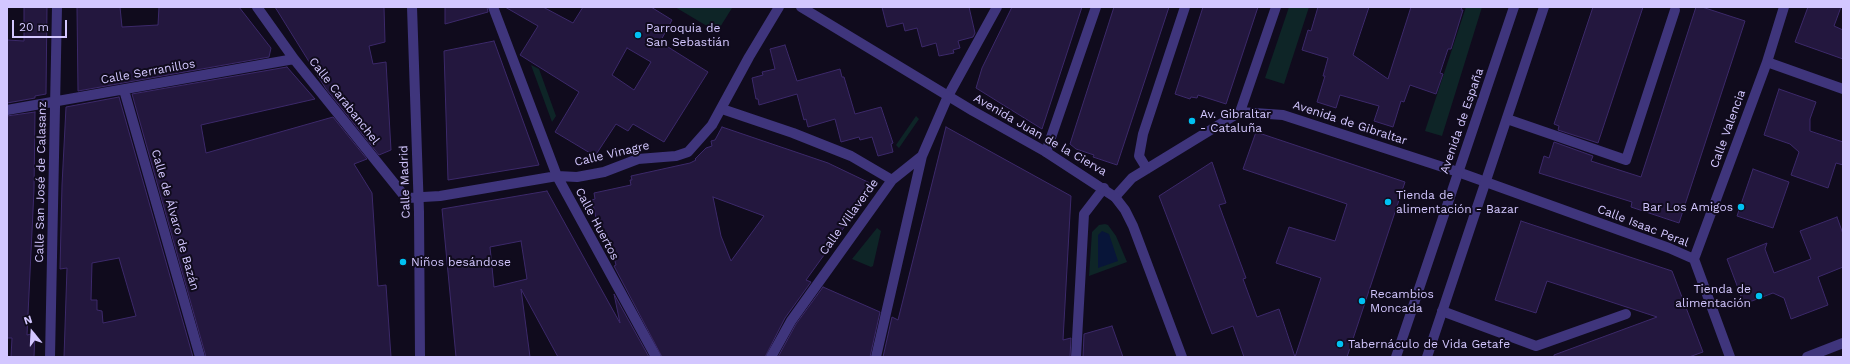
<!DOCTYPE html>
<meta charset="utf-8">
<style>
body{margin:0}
#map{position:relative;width:1850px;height:364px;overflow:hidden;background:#100b1d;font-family:"Work Sans",sans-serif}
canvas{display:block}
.frame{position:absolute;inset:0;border:8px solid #d3c7ff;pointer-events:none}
.north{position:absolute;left:12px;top:312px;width:40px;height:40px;-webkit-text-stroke:3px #100b1d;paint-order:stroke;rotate:342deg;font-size:11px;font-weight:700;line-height:16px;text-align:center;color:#d3c7ff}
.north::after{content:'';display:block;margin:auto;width:14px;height:18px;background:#d3c7ff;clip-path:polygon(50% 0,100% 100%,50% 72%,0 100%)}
.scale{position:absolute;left:12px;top:20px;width:55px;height:18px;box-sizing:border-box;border:2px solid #d3c7ff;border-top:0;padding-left:5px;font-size:12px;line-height:14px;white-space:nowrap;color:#d3c7ff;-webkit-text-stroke:3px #100b1d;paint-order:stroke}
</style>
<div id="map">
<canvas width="1850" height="364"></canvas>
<div class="frame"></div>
<div class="north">N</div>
<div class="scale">20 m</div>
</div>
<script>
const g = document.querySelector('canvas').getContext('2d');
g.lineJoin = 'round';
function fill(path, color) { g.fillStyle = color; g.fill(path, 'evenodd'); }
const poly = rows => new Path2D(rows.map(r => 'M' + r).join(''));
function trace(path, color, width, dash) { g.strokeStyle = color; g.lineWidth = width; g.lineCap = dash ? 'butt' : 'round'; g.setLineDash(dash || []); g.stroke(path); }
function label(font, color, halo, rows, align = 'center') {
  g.font = font + ' "Work Sans",sans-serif'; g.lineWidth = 4; g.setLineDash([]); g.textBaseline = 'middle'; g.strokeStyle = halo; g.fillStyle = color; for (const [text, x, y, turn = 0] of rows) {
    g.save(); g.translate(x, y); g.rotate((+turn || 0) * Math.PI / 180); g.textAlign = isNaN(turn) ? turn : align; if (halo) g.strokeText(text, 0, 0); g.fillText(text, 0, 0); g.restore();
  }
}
const green = poly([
 [675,7,730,7,732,8,717,32],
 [1289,7,1309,7,1284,84,1265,78],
 [1466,7,1482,7,1442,136,1425,131],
 [531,65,539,69,556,116,552,122],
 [916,116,919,119,899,148,896,145],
 [1105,224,1108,225,1116,236,1127,262,1089,276,1092,232,1099,225],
 [877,228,881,231,873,266,871,267,852,259]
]);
const water = poly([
 [1102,231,1109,234,1118,261,1098,268,1098,235]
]);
const building = poly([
 [24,7,47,7,46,94,35,96,35,98,7,103,7,40,24,41,24,7],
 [77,7,120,7,122,27,158,25,159,7,239,7,271,48,269,57,78,91,77,7],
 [275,7,384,7,385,42,369,46,373,64,386,62,391,150,379,155,326,89,275,7],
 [445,7,487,7,488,12,445,24,445,7],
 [505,7,543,7,573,23,583,7,651,7,672,20,660,42,708,72,664,142,633,124,628,131,616,124,595,156,555,132,579,92,520,55,538,26,505,7],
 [627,48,651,62,634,90,612,75,627,48],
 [882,7,969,7,975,33,973,37,958,41,960,48,953,50,954,53,939,56,936,43,922,47,917,28,905,31,903,23,887,27,882,7],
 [1012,7,1082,7,1042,129,976,88,982,68,1012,7],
 [1114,7,1169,7,1117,165,1093,157,1094,155,1076,149,1070,144,1114,7],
 [1203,7,1258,7,1226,104,1198,95,1197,98,1191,97,1190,99,1175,94,1203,7],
 [1318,7,1369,7,1353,55,1388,79,1411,7,1462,7,1461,10,1463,10,1451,49,1448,49,1440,73,1443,74,1436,94,1410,85,1404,102,1401,101,1393,127,1374,121,1379,106,1340,95,1336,108,1317,102,1325,76,1323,76,1328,58,1302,50,1308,30,1311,31,1318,7],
 [1593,7,1643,7,1598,143,1558,130,1559,126,1554,124,1593,7],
 [1696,7,1702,7,1745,21,1679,223,1631,207,1632,202,1539,173,1544,156,1549,158,1554,142,1593,156,1591,161,1641,177,1696,7],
 [1808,7,1841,7,1834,26,1843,30,1843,59,1795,42,1808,7],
 [494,41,539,165,448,180,444,51,494,41],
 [785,45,797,81,840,69,842,77,844,77,855,114,881,107,893,143,891,144,893,152,878,156,872,137,860,140,859,137,841,142,835,119,808,127,806,119,804,120,797,94,759,105,758,99,756,99,752,78,763,75,762,72,775,69,770,49,785,45],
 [287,67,315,99,201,125,206,153,333,117,367,159,354,164,372,193,378,286,386,285,391,357,206,357,132,94,287,67],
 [1779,89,1816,102,1810,119,1810,131,1843,142,1843,165,1836,163,1828,188,1791,175,1799,152,1790,144,1764,135,1779,89],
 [119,97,193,357,64,357,67,268,60,269,62,185,66,107,119,97],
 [119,258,136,316,103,323,102,311,97,310,97,300,91,300,92,263,119,258],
 [35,112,34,190,27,335,35,333,34,357,11,357,12,338,7,338,7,116,35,112],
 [722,127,828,163,874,185,866,196,868,197,855,216,853,215,806,280,811,282,785,318,765,357,662,357,614,266,616,265,609,238,601,240,592,200,595,199,594,193,631,185,630,180,632,180,631,176,690,163,696,160,695,159,706,148,712,146,711,141,715,140,722,127],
 [713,197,764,216,731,261,721,236,713,197],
 [946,127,1071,196,1063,340,1071,338,1070,357,883,357,892,317,898,320,946,127],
 [1256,132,1405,182,1347,357,1244,357,1233,326,1212,334,1159,196,1212,162,1226,203,1219,205,1246,278,1243,279,1257,317,1279,309,1295,357,1321,278,1276,263,1289,227,1335,241,1347,204,1243,169,1256,132],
 [1753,169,1789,182,1773,228,1737,216,1753,169],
 [547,191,620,323,614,294,649,357,558,357,521,289,530,357,456,357,442,209,547,191],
 [521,241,527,279,494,287,490,247,521,241],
 [1837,217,1843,234,1843,267,1818,277,1828,305,1791,319,1784,298,1773,293,1744,304,1727,259,1767,243,1765,249,1774,273,1811,259,1800,231,1837,217],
 [1521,221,1672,271,1703,352,1689,357,1554,357,1554,355,1657,317,1547,281,1536,313,1495,300,1521,221],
 [823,287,880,312,870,357,778,357,796,324,823,287],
 [1112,326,1123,357,1083,357,1084,334,1112,326]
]);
const pedestrian = poly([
 [1507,119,1626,160,1675,10],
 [1046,152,1096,7],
 [1442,311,1536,346,1626,314]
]);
const minor = poly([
 [257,7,294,59,406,198,440,196,557,176,577,177,604,172,638,159,676,156,688,152,712,125,749,57,779,7],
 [412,7,419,212,420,357],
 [493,7,557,176,656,357],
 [1767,62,1843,89],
 [124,90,200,357],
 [722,109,793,133,851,156,892,180],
 [7,110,294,59],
 [1240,112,1276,7],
 [1147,169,1139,156,1143,134,1185,7],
 [1115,197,1132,178,1240,112,1283,115,1458,172,1669,248,1694,259,1730,357],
 [1694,259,1767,62,1784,7],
 [50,357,57,7],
 [771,357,791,321,892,180,922,156,948,96,997,7],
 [876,357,922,156],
 [1076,357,1084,214,1104,188],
 [1807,357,1843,343]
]);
const tertiary = poly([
 [801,7,973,111,1046,152,1115,197,1125,210,1133,226,1182,357],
 [1396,357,1514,7],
 [1427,357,1544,7]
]);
const markers = [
 [638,35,4,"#00c1f2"],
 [1192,121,4,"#00c1f2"],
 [1388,202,4,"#00c1f2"],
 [1741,207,4,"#00c1f2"],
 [403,262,4,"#00c1f2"],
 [1759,296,4,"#00c1f2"],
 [1362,301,4,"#00c1f2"],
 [1340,344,4,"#00c1f2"]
];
const poiNames = [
 ["Parroquia de",646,28],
 ["San Sebastián",646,42],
 ["Av. Gibraltar",1200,114],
 ["- Cataluña",1200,128],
 ["Tienda de",1396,195],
 ["alimentación - Bazar",1396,209],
 ["Bar Los Amigos",1733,207,"right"],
 ["Niños besándose",411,262],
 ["Tienda de",1751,289,"right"],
 ["alimentación",1751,303,"right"],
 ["Recambios",1370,294],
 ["Moncada",1370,308],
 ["Tabernáculo de Vida Getafe",1348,344]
];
const streetNames = [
 ["Calle Serranillos",148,72,-10],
 ["Calle Carabanchel",344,101,52],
 ["Avenida de España",1462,121,-71],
 ["Avenida de Gibraltar",1350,123,18],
 ["Calle Valencia",1728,129,-70],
 ["Avenida Juan de la Cierva",1040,135,30],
 ["Calle Vinagre",612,154,-13],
 ["Calle San José de Calasanz",41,182,-89],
 ["Calle Madrid",405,182,-92],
 ["Calle Villaverde",849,217,-54],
 ["Calle de Álvaro de Bazán",175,220,74],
 ["Calle Huertos",597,224,62],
 ["Calle Isaac Peral",1643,226,21]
];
fill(green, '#0e2527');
fill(water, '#081539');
fill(building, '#23173e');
trace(building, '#3c296a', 1);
trace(pedestrian, '#3f357c', 10);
trace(minor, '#3f357c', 10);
trace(tertiary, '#3f357c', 10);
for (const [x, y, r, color] of markers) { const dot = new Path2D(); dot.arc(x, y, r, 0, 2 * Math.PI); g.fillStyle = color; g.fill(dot); trace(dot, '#100b1d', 1.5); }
label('12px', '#d3c7ff', '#100b1d', poiNames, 'left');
label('12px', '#d3c7ff', '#100b1d', streetNames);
</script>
